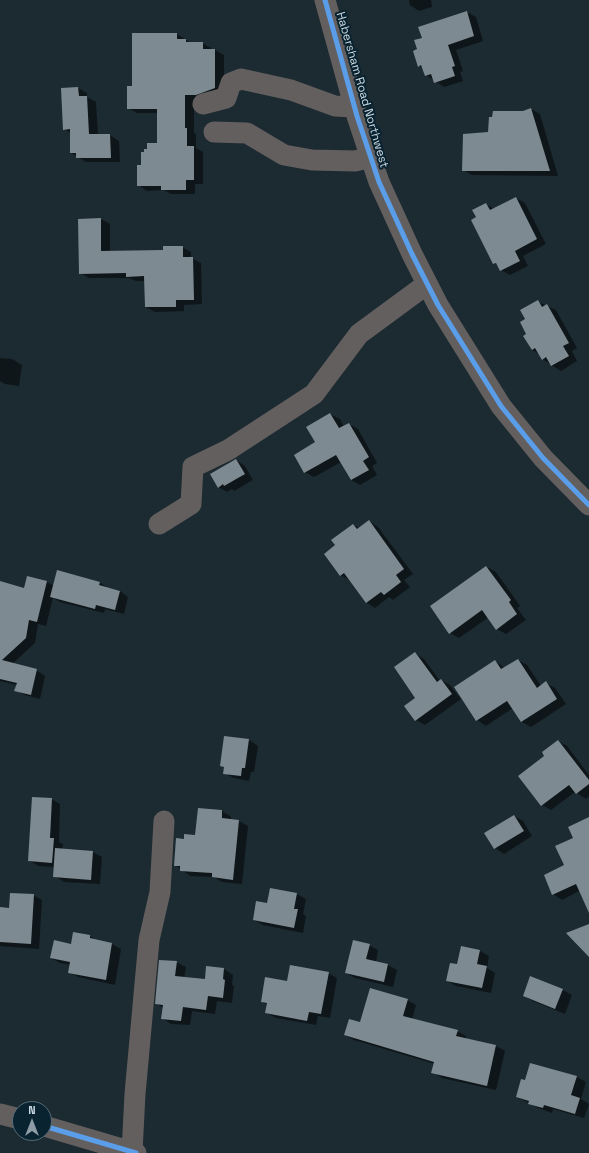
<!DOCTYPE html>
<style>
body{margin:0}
#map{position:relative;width:589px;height:1153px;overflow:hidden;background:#1c2a31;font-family:"Space Grotesk",sans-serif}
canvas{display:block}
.north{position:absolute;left:12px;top:1101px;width:40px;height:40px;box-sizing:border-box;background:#092330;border:1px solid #576c78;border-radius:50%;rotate:0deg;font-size:11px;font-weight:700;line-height:16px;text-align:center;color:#cbdae3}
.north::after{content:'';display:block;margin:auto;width:14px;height:18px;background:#8e9ca5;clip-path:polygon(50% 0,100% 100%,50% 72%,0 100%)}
</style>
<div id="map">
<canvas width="589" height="1153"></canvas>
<div class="north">N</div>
</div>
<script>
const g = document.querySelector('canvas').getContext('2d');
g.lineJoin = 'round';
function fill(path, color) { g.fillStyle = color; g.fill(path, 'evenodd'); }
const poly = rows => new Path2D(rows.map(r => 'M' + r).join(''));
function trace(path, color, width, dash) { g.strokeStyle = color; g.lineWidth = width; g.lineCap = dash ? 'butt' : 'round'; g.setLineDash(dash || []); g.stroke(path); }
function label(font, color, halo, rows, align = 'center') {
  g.font = font + ' "Space Grotesk",sans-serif'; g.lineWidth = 4; g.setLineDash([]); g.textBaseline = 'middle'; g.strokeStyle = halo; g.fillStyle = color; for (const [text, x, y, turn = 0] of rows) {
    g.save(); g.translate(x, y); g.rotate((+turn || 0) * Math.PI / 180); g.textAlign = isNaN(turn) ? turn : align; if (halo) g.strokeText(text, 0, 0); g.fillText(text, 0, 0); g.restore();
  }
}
const shadow = poly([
 [409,0,431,0,432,7,419,11,410,5],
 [467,12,476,17,483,41,456,50,463,71,460,72,463,81,444,87,426,75,423,68,419,66,418,50,423,38],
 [133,34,177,34,191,43,202,43,211,48,211,50,215,50,224,55,224,93,194,99,194,133,196,134,196,148,203,152,203,184,195,184,195,194,171,194,164,190,147,191,138,185,145,153,158,144,158,113,137,113,128,108,133,87],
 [78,88,87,93,87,97,96,102,98,135,110,135,119,141,120,162,86,162,71,153,71,133,64,129],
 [531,109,540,114,558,176,472,175,463,170,489,133,523,112],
 [516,198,525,203,546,244,523,256,528,266,510,275,501,270,498,265,494,263,477,218,486,204,494,209],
 [101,219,110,224,110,252,164,251,182,247,191,252,191,258,201,263,202,304,184,305,184,311,155,312,146,307,145,281,136,281,129,278,89,278,80,273],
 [538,302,556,310,577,348,572,351,577,361,561,371,542,359,539,354,532,350,528,334,526,320],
 [0,358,12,359,22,365,19,386,5,384,0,381],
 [330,414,340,419,344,427,349,424,358,429,377,463,372,466,377,475,360,485,351,480,341,462,314,477,305,472,316,443],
 [236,460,245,466,253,480,234,491,232,489,227,492,218,487],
 [369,521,378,527,413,574,404,580,410,587,393,600,389,597,375,608,366,602,349,580,340,575,336,545,354,525,359,528],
 [487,567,496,572,520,606,517,608,526,620,506,634,497,629,489,617,459,638,450,633],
 [28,577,47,582,54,586,99,582,108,588,120,591,128,597,124,614,105,609,104,613,60,602,53,598,46,626,38,624,35,643,12,664,36,670,45,676,40,699,25,695,16,690,17,685,0,681,0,582,25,589],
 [415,653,424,659,440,681,441,680,450,685,461,699,425,725,416,720],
 [518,660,527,665,541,686,546,683,555,688,566,704,531,727,522,722,513,708,486,726,477,720,495,661,505,668],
 [249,740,258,746,254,772,251,772,249,781,234,778,224,773,225,768,221,765],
 [558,741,567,746,589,775,589,796,586,799,575,792,551,810,542,805,546,756],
 [51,799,60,804,59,842,63,844,62,850,93,852,102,857,100,884,64,882,55,876,55,867,38,866,29,860],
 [222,811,231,817,231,820,239,821,248,826,242,884,222,882,214,877,190,876,175,865,184,840,196,836],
 [514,816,523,821,532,836,504,854,495,848],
 [589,818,589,907,581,890,562,900,553,894,566,866,574,839],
 [271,889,297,894,306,899,303,914,306,916,303,933,263,925,254,920,268,904],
 [33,895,42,900,39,949,0,946,0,908,10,909],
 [90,936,97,941,112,944,121,949,115,985,78,977,69,972,70,965,60,963,51,958,72,945],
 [369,945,378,950,376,962,388,965,397,970,393,987,355,978,346,973],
 [462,947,480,951,489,956,487,968,495,973,491,993,456,986,447,981,457,966],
 [176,962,186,967,184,978,206,980,207,968,224,969,233,975,232,985,234,986,232,1003,217,1001,215,1014,192,1011,190,1025,171,1024,162,1018,163,1008,156,1003],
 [328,973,337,978,330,1018,318,1016,316,1025,276,1018,267,1013,268,1005,262,1002,288,982],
 [531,977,563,990,572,995,565,1014,533,1001,524,996],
 [407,1000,416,1005,412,1019,457,1031,466,1036,466,1039,496,1046,505,1051,496,1090,442,1078,433,1072,435,1064,354,1040,345,1035,361,1023],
 [531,1064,577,1077,586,1082,581,1099,589,1104,584,1118,553,1109,552,1113,538,1108,517,1097,526,1081]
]);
const building = poly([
 [467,11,474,36,448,45,455,66,452,67,455,76,434,83,431,74,425,76,421,65,418,67,413,51,417,49,414,40,422,38,418,27],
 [132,33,177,33,177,39,186,39,186,42,203,42,203,49,215,49,215,88,196,95,185,95,185,128,187,128,187,146,194,146,194,180,186,180,186,190,161,190,161,186,137,186,137,165,141,165,141,152,144,152,144,149,147,149,147,143,157,143,157,109,127,109,127,86,132,86],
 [78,87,79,96,87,96,89,134,110,134,111,158,76,158,76,153,70,153,70,129,63,130,61,88],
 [531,108,550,171,462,171,463,134,488,132,489,117,492,117,493,111,523,111],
 [516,197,537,239,515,251,520,261,500,271,496,263,493,264,471,220,476,217,472,210,486,203,490,210],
 [101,218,101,251,163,250,163,246,183,246,183,257,193,257,194,300,176,300,176,307,145,307,144,276,126,277,126,273,79,274,78,219],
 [538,300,542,307,547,304,569,343,563,346,569,356,551,366,546,357,542,360,535,348,532,350,523,336,526,334,520,322,525,319,520,310],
 [330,413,339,428,349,423,369,457,363,461,369,470,351,480,336,455,304,473,294,455,315,442,306,427],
 [236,459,245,474,224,486,223,484,218,488,210,474],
 [369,520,404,569,396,575,401,582,384,595,381,592,366,603,344,573,340,576,324,554,335,545,331,540,353,524,357,529],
 [486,566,511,600,509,602,517,614,496,630,482,610,449,634,430,606],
 [57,570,100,582,99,585,120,591,115,610,96,605,95,609,50,597],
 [27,576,47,581,37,622,29,620,26,638,2,660,37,669,31,695,14,691,17,683,0,679,0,581,24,588],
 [415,652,437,682,441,679,452,694,415,721,404,706,415,698,394,667],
 [518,659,537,688,546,681,557,699,521,722,507,701,476,721,454,687,495,660,501,669],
 [224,736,249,739,245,768,242,768,241,776,223,774,224,767,220,766],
 [558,740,589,780,589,784,576,794,569,785,541,806,518,776,544,756,542,752],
 [32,797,52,798,50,838,54,838,52,863,28,861],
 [198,808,222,810,222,818,239,820,233,880,212,877,212,873,180,871,180,866,174,866,176,838,184,839,184,834,195,835],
 [514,815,524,831,494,849,484,833],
 [589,817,589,913,576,884,552,895,544,875,564,865,555,846,573,838,568,827],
 [55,848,93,851,91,880,53,877],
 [270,888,297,893,294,909,298,909,294,928,253,920,256,901,267,903],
 [10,893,34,894,31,944,0,942,0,907,9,908],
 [589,924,589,957,566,933],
 [73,932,90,935,90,938,112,943,106,980,68,973,70,962,50,958,54,940,71,944],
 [353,940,370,944,366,959,388,964,384,982,345,973],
 [461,946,480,950,477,964,487,966,482,988,446,981,450,963,457,964],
 [159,960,177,961,175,976,205,979,206,966,224,968,223,979,225,980,223,998,208,996,206,1010,183,1007,181,1021,161,1019,163,1005,155,1004],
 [290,965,329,972,321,1014,309,1012,307,1021,265,1013,267,1003,261,1002,265,977,287,981],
 [530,976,563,989,555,1009,523,996],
 [370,988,408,999,403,1016,458,1030,456,1036,496,1045,487,1086,431,1073,434,1062,344,1035,349,1019,360,1022],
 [530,1063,577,1076,571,1095,580,1098,575,1114,544,1105,543,1108,528,1104,529,1101,516,1097,521,1079,525,1080]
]);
const minor = poly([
 [325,0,357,116,379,182,412,254,438,305,501,406,543,458,589,505],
 [203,104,226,98,231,83,241,79,291,90,335,106,354,107],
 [214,132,247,133,284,155,312,160,355,161,371,157],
 [159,524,191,504,193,467,228,450,314,394,359,334,427,284],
 [0,1114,20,1119],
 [44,1126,136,1153],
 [132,1152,135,1094,149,940,160,892,164,821]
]);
const cycleway = poly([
 [325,0,357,116,379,182,412,254,438,305,501,406,543,458,589,505],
 [44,1126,136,1153]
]);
const streetNames = [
 ["Habersham Road Northwest",362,90,74]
];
fill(shadow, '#0007');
fill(building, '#7e8a91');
trace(minor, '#635f5f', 21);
trace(cycleway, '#5a9eea', 5);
label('12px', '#cbdae3', '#092330', streetNames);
</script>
